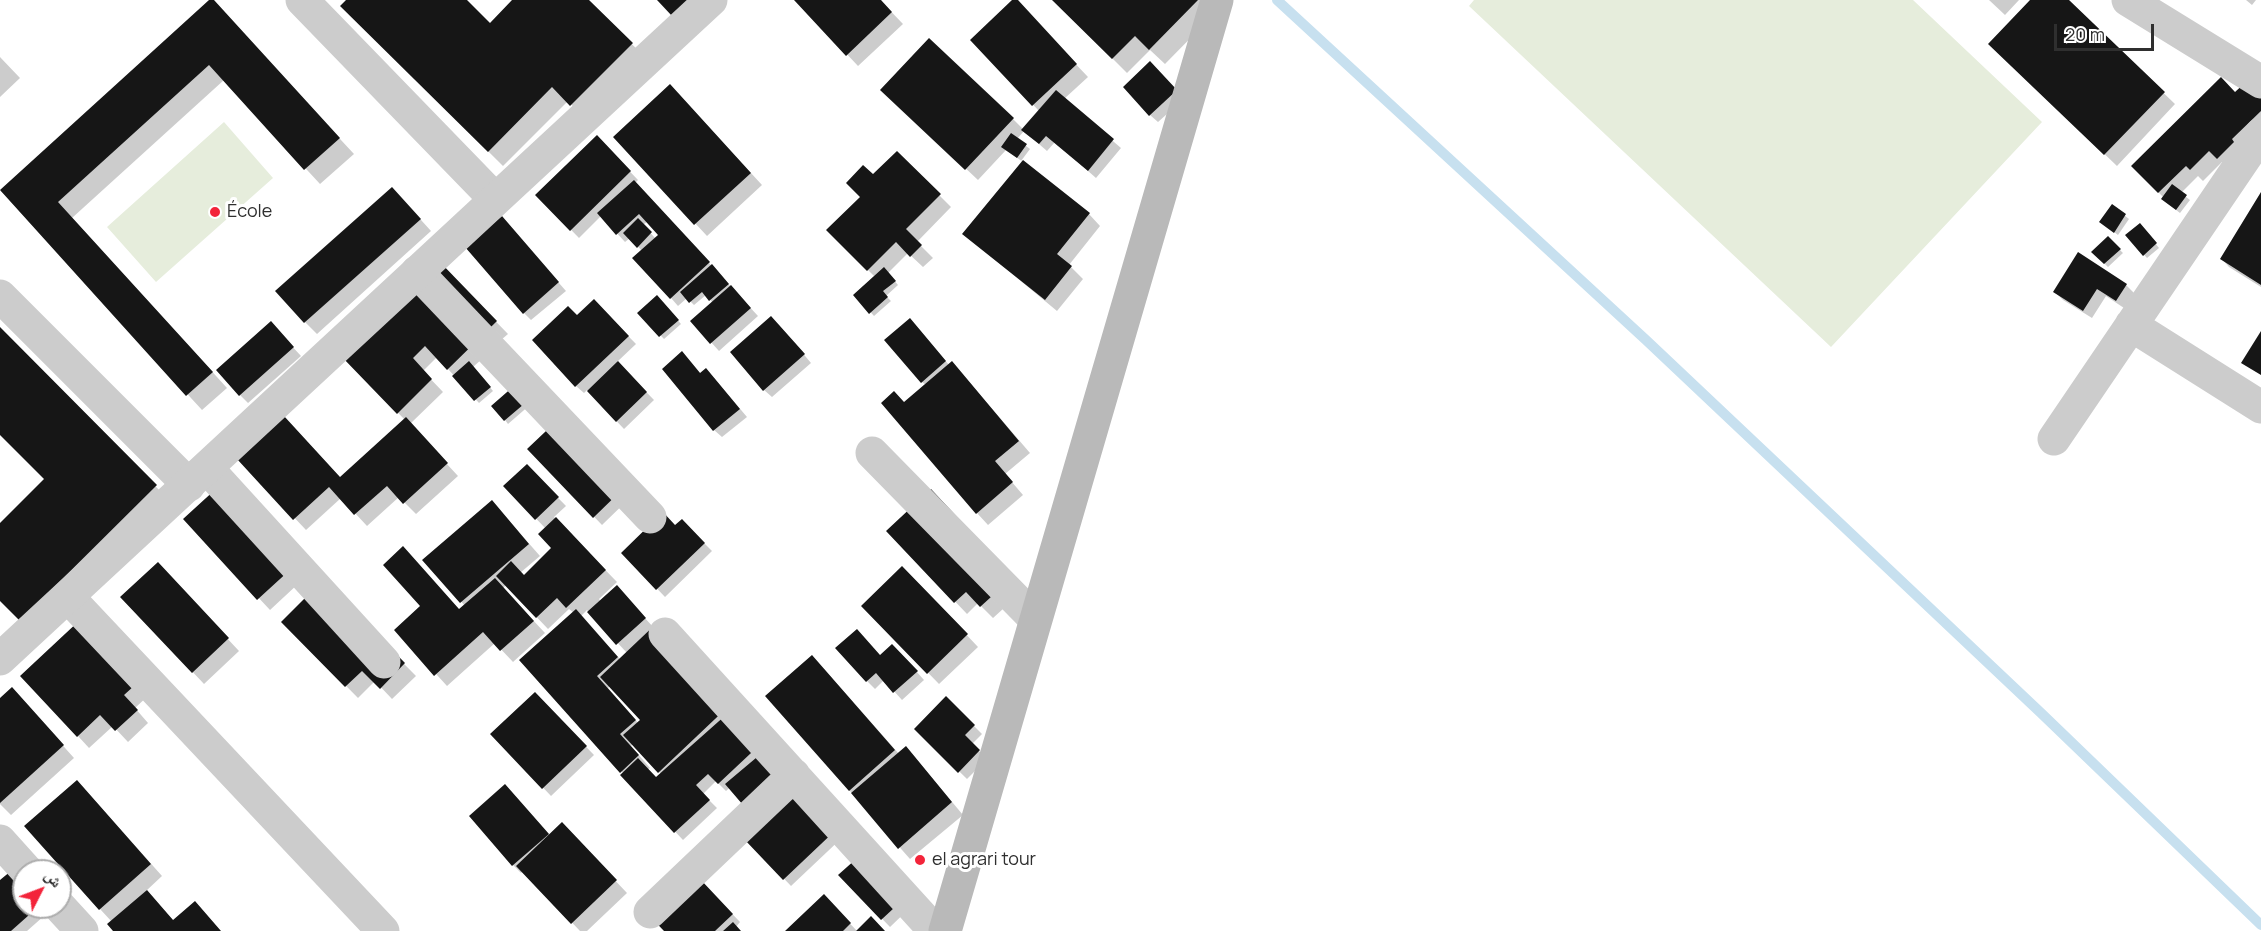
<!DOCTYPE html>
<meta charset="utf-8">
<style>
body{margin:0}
#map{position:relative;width:2261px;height:931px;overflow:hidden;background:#fff;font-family:Manrope,"Noto Naskh Arabic",sans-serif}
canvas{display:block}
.north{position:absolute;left:12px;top:859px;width:60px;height:60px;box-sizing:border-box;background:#fff;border:2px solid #acacac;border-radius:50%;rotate:48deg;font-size:16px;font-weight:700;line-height:24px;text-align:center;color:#2f2f2f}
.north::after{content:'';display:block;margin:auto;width:21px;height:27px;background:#f3243a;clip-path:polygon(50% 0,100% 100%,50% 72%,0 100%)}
.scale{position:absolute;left:2054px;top:24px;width:100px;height:27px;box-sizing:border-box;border:3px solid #2f2f2f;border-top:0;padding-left:8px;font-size:18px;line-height:21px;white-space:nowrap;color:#2f2f2f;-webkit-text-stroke:4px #fff;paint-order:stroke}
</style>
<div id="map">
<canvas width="2261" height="931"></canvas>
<div class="north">ش</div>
<div class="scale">20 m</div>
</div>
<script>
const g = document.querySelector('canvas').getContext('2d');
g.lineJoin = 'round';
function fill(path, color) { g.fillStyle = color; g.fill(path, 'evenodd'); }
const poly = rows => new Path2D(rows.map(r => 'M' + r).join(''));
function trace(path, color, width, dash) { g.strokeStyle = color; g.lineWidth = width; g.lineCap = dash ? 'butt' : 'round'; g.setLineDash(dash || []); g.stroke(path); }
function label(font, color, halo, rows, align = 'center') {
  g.font = font + ' Manrope,sans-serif'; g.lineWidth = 6; g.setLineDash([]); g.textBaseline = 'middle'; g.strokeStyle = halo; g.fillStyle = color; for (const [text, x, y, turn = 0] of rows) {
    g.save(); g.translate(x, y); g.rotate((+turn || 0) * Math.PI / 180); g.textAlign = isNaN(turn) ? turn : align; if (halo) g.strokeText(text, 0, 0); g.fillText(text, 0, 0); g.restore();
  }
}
const green = poly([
 [1474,0,1913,0,2042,122,1831,347,1469,6],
 [224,122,273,178,156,282,107,227]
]);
const shadow = poly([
 [211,0,354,154,320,184,224,80,72,218,227,388,202,410,1,191],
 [348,0,465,0,490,25,514,0,587,0,647,59,586,120,568,101,503,166,342,6],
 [796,0,880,0,903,24,858,66],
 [1015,0,1088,77,1064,99,1121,148,1096,178,1055,142,1047,151,1024,131,1017,139,1030,149,1021,161,1089,214,1100,226,1069,265,1083,279,1057,311,964,234,1023,162,1006,150,978,180,894,101,1013,119,1024,130,1039,111,972,40],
 [1054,0,1218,0,1223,5,1165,64,1150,50,1127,73],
 [1989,0,2019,0,2005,15],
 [2032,0,2067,0,2175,104,2117,166,2002,56],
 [2246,0,2256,0,2252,5],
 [0,57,20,78,0,97],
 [1158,71,1184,99,1158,122,1150,115],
 [2236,94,2261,95,2261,134,2230,169,2222,162,2203,181,2198,176,2181,193,2190,200,2180,213,2167,203,2164,198,2133,166],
 [682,98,762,185,707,236,615,137],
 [597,137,638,180,635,183,758,316,719,351,692,321,713,303,706,295,694,305,687,298,678,306,671,298,642,251,630,238,625,242,601,216,579,238,537,195],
 [648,221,660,235,656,239,643,225],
 [897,153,951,207,917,242,933,258,923,267,908,253,888,273,898,285,886,296,891,301,874,316,855,295,875,277,828,230,862,197,873,176],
 [2261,195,2261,287,2229,267,2222,259],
 [403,200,431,231,317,334,305,322],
 [2113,206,2129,219,2118,235,2105,225],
 [509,226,566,291,531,320,524,313],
 [2143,228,2159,248,2147,258,2127,236],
 [2108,238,2123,253,2108,267,2093,252],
 [439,263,508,334,501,340,546,391,508,424,505,420,511,390,482,359,473,367,493,391,479,403,437,357,423,371,443,392,410,424,458,476,416,514,399,497,367,526,341,498,306,530,239,459,341,478,405,420,343,356],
 [2126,285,2134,293,2124,308,2106,296,2092,318,2063,300,2055,292],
 [594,301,636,344,617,362,654,400,624,429,587,390,584,393,576,386,577,317],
 [661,301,681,324,664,339,639,313],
 [779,325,811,363,772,397,764,390],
 [918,328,949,365,963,375,1030,453,1005,474,1023,495,988,525,977,513,904,404,926,385,922,382],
 [0,329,170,501,36,635,0,599,0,525,46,479,0,433],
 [278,331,301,356,248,403,240,395],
 [690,361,701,374,714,378,747,417,722,437,714,430],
 [529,449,637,491,602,525],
 [527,466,566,506,554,517,617,582,599,599,601,602,624,595,654,628,773,747,726,791,716,781,703,794,717,808,683,840,622,775,624,774,521,660,574,613,569,609,548,629,506,585,503,588,545,633,513,662,495,643,447,686,396,630,422,606,460,610,465,606,425,560,503,514,540,556,520,573,524,576,554,548,546,529,505,486],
 [587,610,627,653,620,659,581,616],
 [610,686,642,720,638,723,608,688],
 [633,744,661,774,656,779,647,770,650,768,631,746],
 [185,519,313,570,270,610],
 [682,521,712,551,665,597,623,553,675,527],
 [888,531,1024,590,993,618,978,603,967,614],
 [169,576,239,651,204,684,122,597],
 [914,579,978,647,939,684,863,606],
 [323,582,416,676,392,699,375,681,358,698,283,622],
 [900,653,924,680,902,700,884,680,875,689,867,681,880,657],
 [824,669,899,754,917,760,963,815,910,859,767,697],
 [23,676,165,680,135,708,148,723,128,742,113,726,89,748],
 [535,694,594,755,551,796,492,734],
 [946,698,982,734,972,744,987,759,967,779,916,729],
 [0,700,23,701,74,758,11,815,0,804],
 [89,794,162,876,146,891,174,921,220,931,115,931,112,922,100,909],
 [513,794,550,836,573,836,627,893,587,931,580,931,523,871,521,873,513,865],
 [846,834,791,886,746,839],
 [685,865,740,922,736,927,740,931,666,931],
 [841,876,914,904,890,927],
 [0,882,24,907,53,908,27,931,0,931],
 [824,896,857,931,787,931]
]);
const stream = poly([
 [1277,0,1646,340,2041,713,2261,925]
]);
const building = poly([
 [209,0,214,0,340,138,304,170,209,65,58,202,213,372,186,396,0,190],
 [346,0,467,0,490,23,512,0,589,0,633,43,570,106,552,87,488,152,340,6],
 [657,0,689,0,672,16],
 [794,0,881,0,892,12,846,56],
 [1012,0,1018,0,1077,64,1032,106,970,40],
 [1052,0,1198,0,1149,50,1135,36,1112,59],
 [2030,0,2069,0,2165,92,2104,155,1988,44],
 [929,38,1014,118,965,170,880,90],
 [1150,61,1177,90,1149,116,1123,87],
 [2221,77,2235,92,2248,80,2261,93,2261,111,2232,139,2234,142,2217,159,2209,151,2190,170,2186,166,2158,193,2131,166],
 [670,84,751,173,694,225,613,137],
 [1056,90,1114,139,1088,171,1046,136,1039,144,1021,130],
 [1011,133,1027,144,1017,158,1001,147],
 [597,135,631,171,570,231,535,195],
 [897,151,941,194,906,229,922,245,910,257,896,242,867,271,826,230,860,197,846,183,863,165,873,174],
 [1023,160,1090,213,1057,254,1072,266,1045,300,962,234],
 [634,180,710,262,670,299,632,258,658,235,639,214,616,235,597,213],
 [2172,184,2187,195,2176,210,2161,199],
 [392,187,421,219,304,323,275,291],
 [2261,192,2261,285,2220,259],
 [2112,204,2126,214,2114,233,2099,222],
 [502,216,559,282,523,314,465,247],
 [638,218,652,232,637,248,623,233],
 [2140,223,2157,243,2143,256,2125,235],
 [2108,236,2121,249,2104,264,2091,252],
 [2078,252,2127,284,2116,301,2097,289,2083,311,2053,292],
 [439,261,497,321,447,370,425,346,413,358,432,379,397,414,341,356],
 [712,264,729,284,709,301,702,292,689,303,680,292],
 [884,267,896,281,883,291,888,297,869,314,853,295],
 [731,285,751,308,710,344,690,321],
 [657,295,679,320,659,337,637,313],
 [594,299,629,336,575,387,532,340,568,306,577,315],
 [771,316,805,354,763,391,730,352],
 [910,318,946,361,921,383,884,340],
 [271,321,294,347,239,396,216,370],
 [0,327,157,485,20,621,0,601,0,523,44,479,0,435],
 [2261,331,2261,375,2241,363],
 [682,351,700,373,706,368,740,409,713,431,662,369],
 [469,361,491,387,474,401,452,376],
 [618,361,647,392,616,422,587,391],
 [952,361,1019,441,995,461,1013,482,976,514,881,403,894,391,904,402],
 [530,372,544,387,504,421,491,406],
 [564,414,630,482,593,518,527,449],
 [284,416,340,477,406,417,448,463,403,504,387,486,354,515,329,487,293,520,237,459],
 [527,464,559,497,535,520,503,486],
 [229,477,303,558,257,600,183,519],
 [931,489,1013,577,980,607,966,592,954,603,886,531],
 [492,500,529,544,460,603,422,560],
 [663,512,675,525,682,519,705,543,656,590,621,553],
 [556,517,606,570,566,608,557,598,536,618,496,576,511,561,524,575,551,548,538,534],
 [403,546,459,609,495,578,534,621,500,651,483,632,434,676,394,630,420,606,383,565],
 [158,562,229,638,192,673,120,597],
 [902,566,968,634,927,674,861,606],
 [323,580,405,663,380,689,362,671,345,687,281,622],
 [617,585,646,618,616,645,587,612],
 [96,605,155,667,124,695,138,710,115,731,100,715,77,737,20,676],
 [576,609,618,657,597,676,636,720,620,734,639,755,620,773,519,660],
 [659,621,734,701,658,773,623,735,640,720,600,677],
 [857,629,880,655,892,644,918,671,893,693,876,673,866,682,835,648],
 [812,655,895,750,849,791,765,696],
 [12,687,64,745,0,803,0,698],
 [535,692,587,746,542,789,490,734],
 [946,696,975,725,965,735,980,750,958,773,914,729],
 [736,706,767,738,718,784,708,774,696,785,710,800,674,833,620,775,638,758,656,777],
 [906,746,952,802,898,849,851,793],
 [769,747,786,768,743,805,725,784],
 [77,780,151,864,99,910,24,826],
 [505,784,549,834,512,866,469,816],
 [801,785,840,826,783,880,744,839],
 [562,822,617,880,571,924,516,866],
 [865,851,907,896,881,920,838,875],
 [685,863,733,914,715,931,664,931,640,906],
 [17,866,24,874,24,907,38,907,11,931,0,931,0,880],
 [147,890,173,920,195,901,221,931,113,931,107,924],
 [824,894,851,923,843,931,785,931],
 [871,916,885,931,856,931],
 [733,922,741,931,723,931]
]);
const minor = poly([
 [302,0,495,199],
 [2128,0,2261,82],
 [417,272,650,517],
 [0,296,189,485],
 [2131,325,2261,407],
 [2054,439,2261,134],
 [872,453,1035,619],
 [207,468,384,662],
 [68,597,383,931],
 [665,634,935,931],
 [0,841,27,871],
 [60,907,82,931],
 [650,912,794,775]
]);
const tertiary = poly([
 [0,659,711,0]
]);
const secondary = poly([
 [945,931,1217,0]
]);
const markers = [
 [215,212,6,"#f3243a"],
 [920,860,6,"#f3243a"]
];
const poiNames = [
 ["École",227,212],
 ["el agrari tour",932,860]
];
fill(green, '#e6eddc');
fill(shadow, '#0003');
trace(stream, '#c7e0ef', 10);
fill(building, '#161616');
trace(minor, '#ccc', 33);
trace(tertiary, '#ccc', 33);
trace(secondary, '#b9b9b9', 33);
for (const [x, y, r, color] of markers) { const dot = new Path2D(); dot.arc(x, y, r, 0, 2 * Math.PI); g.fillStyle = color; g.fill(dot); trace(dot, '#fff', 2); }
label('18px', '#2f2f2f', '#fff', poiNames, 'left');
</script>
